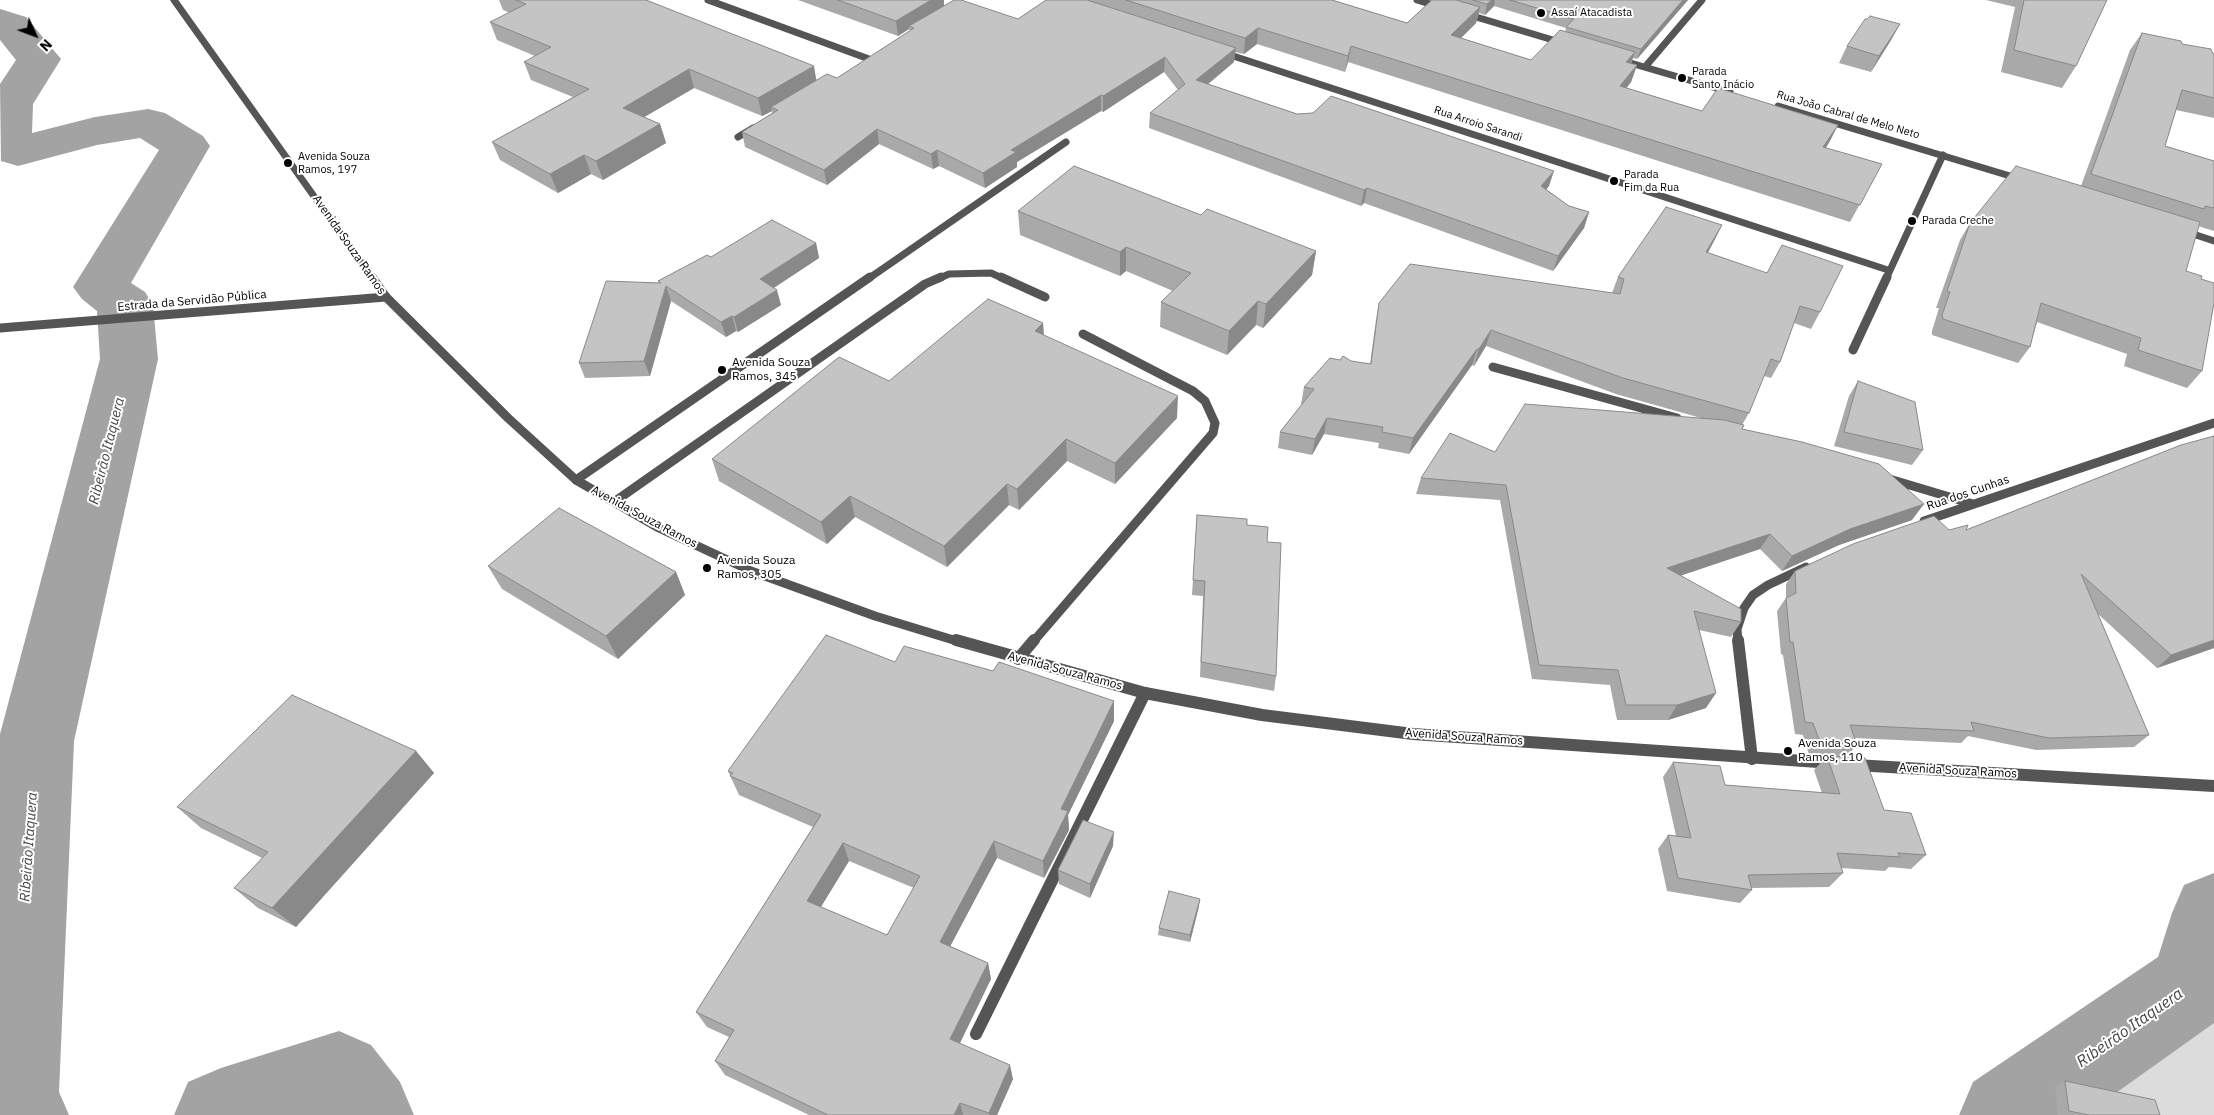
<!DOCTYPE html>
<meta charset="utf-8">
<style>
body{margin:0}
#map{position:relative;width:2214px;height:1115px;overflow:hidden;background:#fff;font-family:"IBM Plex Sans",sans-serif}
canvas{display:block}
.north{position:absolute;left:10px;top:10px;width:50px;height:50px;-webkit-text-stroke:4px #fff;paint-order:stroke;rotate:133deg;font-size:14px;font-weight:700;line-height:20px;text-align:center;color:#000}
.north::after{content:'';display:block;margin:auto;width:18px;height:22px;background:#000;clip-path:polygon(50% 0,100% 100%,50% 72%,0 100%)}
</style>
<div id="map">
<canvas width="2214" height="1115"></canvas>
<div class="north">N</div>
</div>
<script>
const g = document.querySelector('canvas').getContext('2d');
g.lineJoin = 'round';
function fill(path, color) { g.fillStyle = color; g.fill(path, 'evenodd'); }
const poly = rows => new Path2D(rows.map(r => 'M' + r).join(''));
function trace(path, color, width, dash) { g.strokeStyle = color; g.lineWidth = width; g.lineCap = dash ? 'butt' : 'round'; g.setLineDash(dash || []); g.stroke(path); }
function label(font, color, halo, rows, align = 'center') {
  g.font = font + ' "IBM Plex Sans",sans-serif'; g.lineWidth = 4; g.setLineDash([]); g.textBaseline = 'middle'; g.strokeStyle = halo; g.fillStyle = color; for (const [text, x, y, turn = 0] of rows) {
    g.save(); g.translate(x, y); g.rotate((+turn || 0) * Math.PI / 180); g.textAlign = isNaN(turn) ? turn : align; if (halo) g.strokeText(text, 0, 0); g.fillText(text, 0, 0); g.restore();
  }
}
const green = poly([
 [2214,969,2214,1115,2085,1115]
]);
const river = poly([
 [0,9,26,17,61,59,33,104,32,133,95,117,148,109,165,113,203,136,210,146,131,283,145,292,153,305,158,359,74,741,59,1092,69,1115,0,1115,0,734,100,359,97,311,82,299,73,287,159,150,140,138,97,145,18,166,1,161,0,84,16,60,0,40,0,9],
 [2214,873,2214,1023,2085,1115,1959,1115,1973,1082,2158,957,2172,913,2184,885,2214,873],
 [339,1031,371,1045,400,1082,414,1115,174,1115,188,1082,221,1068,339,1031]
]);
const service = poly([
 [976,1034,1145,693]
]);
const minorFar2 = poly([
 [708,0,869,59],
 [1417,0,1440,7],
 [1466,14,1563,43],
 [1224,53,1888,270],
 [1620,60,1730,92],
 [1645,67,1702,0],
 [1778,106,2020,179],
 [738,137,753,128],
 [2184,231,2214,241],
 [868,279,1066,142],
 [938,279,949,274,991,273,1004,279],
 [1886,279,1943,155]
]);
const minorFar1 = poly([
 [1001,277,1045,297],
 [0,328,386,297],
 [1853,350,1887,277],
 [1493,367,1677,418],
 [1886,478,1973,504],
 [576,480,870,277],
 [614,502,925,284,941,277],
 [1924,521,2214,423],
 [1033,642,1213,433,1215,423,1205,401,1193,391,1083,334],
 [1738,642,1737,629,1744,608,1753,595,1768,585,1806,567]
]);
const minor = poly([
 [1738,640,1752,759],
 [1018,659,1034,640]
]);
const tertiaryFar2 = poly([
 [174,0,373,279]
]);
const tertiaryFar1 = poly([
 [372,277,386,297,508,418,576,480,659,528,751,571,875,616,960,642]
]);
const tertiary = poly([
 [956,640,1145,693,1262,715,1413,734,1833,763],
 [1855,765,2214,786]
]);
const wall = poly([
 [499,0,646,0,817,80,837,78,910,31,909,29,898,36,798,0,944,0,944,5,1018,19,1046,0,1332,0,1407,23,1432,0,1688,0,1637,59,1633,58,1631,64,1637,65,1631,82,1626,88,1702,111,1838,125,1826,148,1882,164,1850,222,1348,62,1345,72,1257,44,1244,54,1235,52,1234,62,1208,84,1297,114,1549,186,1546,189,1569,206,1589,212,1584,228,1553,271,1364,203,1361,206,1149,128,1150,113,1178,90,1164,72,1103,112,1101,111,1017,162,1017,167,985,188,939,166,933,169,879,144,827,185,745,147,742,132,772,113,772,111,762,116,694,88,644,117,660,124,666,143,603,180,591,174,558,193,500,160,492,142,573,97,531,80,524,62,535,56,497,40,490,22,510,13,503,10],
 [1494,6,1566,28,1565,32,1531,60,1461,38,1476,23,1479,13,1485,15],
 [1986,0,2107,0,2076,66,2062,88,2001,72,2015,7],
 [1900,24,1891,40,1871,72,1839,63,1847,46],
 [2142,33,2182,44,2214,54,2214,118,2176,110,2165,146,2214,161,2214,231,2198,226,2186,271,2201,279,2202,371,2187,388,2124,366,2127,354,2037,322,2030,347,2018,363,1932,335,1932,331,1939,308,1936,308,1960,240,1970,223,2081,186,2130,50],
 [1018,211,1201,215,1316,251,1312,275,1263,328,1256,325,1227,355,1160,327,1161,302,1173,291,1126,271,1120,276,1020,235],
 [1722,225,1708,253,1820,312,1811,329,1794,323,1780,362,1771,378,1764,376,1749,413,1742,425,1742,429,1912,520,1839,545,1782,571,1760,549,1681,575,1741,622,1731,637,1699,630,1706,708,1668,720,1617,720,1610,685,1532,679,1500,500,1416,494,1421,478,1495,452,1701,418,1616,394,1486,346,1474,366,1472,365,1409,454,1378,448,1379,443,1324,434,1312,455,1278,448,1280,432,1302,404,1301,404,1304,387,1351,361,1370,364,1376,320,1379,303,1612,293,1618,277],
 [816,243,819,258,774,288,781,305,738,332,736,331,726,337,671,301,650,376,585,378,579,363,659,283,658,281,711,257],
 [1043,323,1044,335,1177,418,1115,484,1067,461,1019,510,1009,505,947,567,855,517,827,544,719,481,712,459,889,381],
 [1858,381,1923,450,1912,465,1834,446,1849,396],
 [2181,445,2214,648,2157,668,2098,614,2149,735,2134,747,2036,750,1968,736,1961,743,1855,738,1857,745,1846,757,1884,810,1926,855,1911,869,1889,867,1885,871,1841,868,1843,873,1829,887,1752,888,1752,890,1740,903,1667,891,1658,849,1668,835,1676,836,1663,777,1673,762,1725,785,1822,793,1814,770,1827,756,1809,755,1803,735,1795,734,1783,655,1781,654,1777,611,1786,598,1786,584,1795,571,1949,530,1966,530],
 [1197,515,1247,525,1267,542,1276,676,1274,691,1200,677,1203,596,1192,595],
 [488,566,676,572,685,595,618,659,502,589],
 [895,662,993,671,1114,701,1114,721,1068,815,1069,830,1044,878,997,858,950,946,988,963,991,979,960,1043,1013,1079,997,1115,809,1115,725,1075,715,1061,729,1037,707,1027,696,1012,813,827,739,795,728,771],
 [849,861,914,888,887,935,821,907],
 [416,751,434,773,296,927,258,908,234,888,262,858,201,828,177,807],
 [1113,846,1090,898,1059,884,1058,870],
 [1199,906,1190,942,1158,935,1159,928],
 [2065,1081,2160,1115,2058,1115,2055,1086]
]);
const shadedWall = poly([
 [931,0,944,0,944,8,909,26,909,29,898,36,896,21],
 [1492,0,1495,0,1494,6,1485,15,1487,4],
 [1683,0,1688,0,1637,59,1641,49],
 [1480,7,1476,23,1447,52,1451,35],
 [1900,24,1891,40,1871,72,1879,56],
 [1258,28,1257,44,1244,54,1245,38],
 [1351,46,1348,62,1345,72,1348,56],
 [1236,48,1234,62,1195,95,1196,80],
 [1635,52,1629,68,1626,62],
 [1165,57,1164,72,1103,112,1103,96],
 [1637,65,1631,82,1615,103,1620,86],
 [814,66,817,84,771,107,772,111,762,116,758,98],
 [689,69,694,88,629,126,623,108],
 [1101,95,1101,111,1017,162,1017,167,985,188,983,173,1011,150],
 [660,124,666,143,603,180,596,161],
 [1838,125,1830,141,1815,164,1823,147],
 [877,129,879,144,827,185,824,170],
 [937,150,939,166,933,169,931,154],
 [584,155,591,174,558,193,550,174],
 [1554,171,1549,186,1537,202,1541,186],
 [1367,188,1364,203,1361,206,1364,190],
 [1589,212,1584,228,1553,271,1558,256],
 [1722,225,1714,241,1699,268,1706,252],
 [816,243,819,258,764,294,760,279],
 [1126,247,1126,271,1120,276,1120,252],
 [1316,251,1312,275,1263,328,1266,304],
 [666,286,671,301,650,376,644,361],
 [777,290,781,305,738,332,734,317],
 [1258,301,1256,325,1227,355,1229,331],
 [732,316,736,331,726,337,721,322],
 [1043,323,1044,345,1035,331],
 [1491,330,1486,346,1474,366,1479,349],
 [1477,349,1472,365,1409,454,1413,438],
 [1178,396,1177,418,1115,484,1115,463],
 [1327,418,1324,434,1312,455,1315,439],
 [1066,439,1067,461,1019,510,1017,489],
 [1007,484,1009,505,947,567,944,546],
 [850,496,855,517,827,544,821,522],
 [1924,504,1912,520,1839,545,1782,571,1792,556,1850,529],
 [1770,534,1760,549,1659,583,1667,568],
 [676,572,685,595,618,659,606,636],
 [2214,640,2214,648,2157,668,2171,655],
 [1716,693,1706,708,1668,720,1677,705],
 [1114,701,1114,721,1068,815,1069,830,1044,878,1043,861,1061,809],
 [416,751,434,773,296,927,272,908],
 [1114,832,1113,846,1090,898,1090,884],
 [994,841,997,858,944,958,940,942],
 [843,843,849,861,814,918,807,901],
 [1200,899,1199,906,1190,942,1190,935],
 [988,963,991,979,955,1053,950,1039],
 [1010,1065,1013,1079,997,1115,989,1115,989,1113],
 [960,1103,963,1115,954,1115]
]);
const building = poly([
 [516,0,646,0,814,66,758,98,689,69,623,108,660,124,596,161,584,155,550,174,492,142,589,89,524,62,551,47,490,22,526,4,516,0],
 [838,0,931,0,896,21,838,0],
 [954,0,961,0,1018,19,1046,0,1087,0,1236,48,1196,80,1297,114,1313,113,1331,96,1554,171,1541,186,1569,206,1589,212,1558,256,1367,188,1364,190,1150,113,1185,84,1165,57,1103,96,1101,95,1011,150,1016,152,983,173,937,150,931,154,877,129,824,170,742,132,778,110,771,107,827,74,837,78,914,28,909,26,954,0],
 [1126,0,1332,0,1407,23,1432,0,1456,0,1480,7,1451,35,1531,60,1560,30,1635,52,1626,62,1637,65,1620,86,1702,111,1718,88,1838,125,1823,147,1882,164,1860,205,1351,46,1348,56,1258,28,1245,38,1126,0],
 [1473,0,1492,0,1487,4,1473,0],
 [1510,0,1683,0,1641,49,1566,27,1574,19,1510,0],
 [2024,0,2107,0,2076,66,2014,50,2024,0],
 [1870,16,1900,24,1879,56,1847,46,1865,19,1867,19,1870,16],
 [2142,33,2181,41,2182,44,2211,49,2213,54,2214,54,2214,98,2182,90,2165,146,2214,161,2214,208,2205,206,2204,209,2091,174,2142,33],
 [1074,166,1201,215,1207,209,1316,251,1266,304,1258,301,1229,331,1161,302,1191,273,1126,247,1120,252,1018,211,1074,166],
 [2016,166,2200,222,2186,271,2202,276,2201,279,2214,283,2214,303,2202,371,2138,350,2141,338,2041,303,2030,347,1943,319,1942,315,1950,292,1947,291,1970,223,2016,166],
 [1666,207,1722,225,1706,252,1767,273,1782,245,1843,266,1820,312,1800,306,1780,362,1771,359,1749,413,1623,378,1491,330,1479,349,1477,349,1413,438,1382,432,1383,427,1327,418,1315,439,1280,432,1314,389,1304,387,1330,358,1340,360,1343,356,1351,361,1371,364,1379,303,1410,264,1620,294,1624,279,1618,277,1666,207],
 [772,220,816,243,760,279,777,290,734,317,732,316,721,322,666,286,644,361,579,363,606,281,661,283,658,281,707,255,711,257,772,220],
 [988,299,1043,323,1035,331,1178,396,1115,463,1066,439,1017,489,1007,484,944,546,850,496,821,522,712,459,839,357,889,381,988,299],
 [1858,381,1915,402,1923,450,1844,432,1858,381],
 [1525,404,1724,420,1744,425,1742,429,1802,442,1879,464,1924,504,1850,529,1792,556,1770,534,1667,568,1741,609,1741,622,1694,611,1716,693,1677,705,1626,705,1618,670,1539,665,1506,485,1421,478,1450,433,1495,452,1525,404],
 [2214,436,2214,640,2171,655,2081,574,2149,735,2049,738,1971,722,1974,731,1850,725,1857,745,1820,742,1813,723,1805,722,1793,642,1790,642,1786,598,1796,593,1795,571,1853,544,1934,516,1949,530,1968,525,1966,530,2181,445,2214,436],
 [559,508,676,572,606,636,488,566,559,508],
 [1197,515,1247,519,1247,525,1268,527,1267,542,1281,543,1276,676,1201,662,1205,581,1193,580,1197,515],
 [826,635,895,662,904,646,993,671,999,662,1114,701,1061,809,1068,811,1043,861,994,841,940,942,988,963,950,1039,1010,1065,989,1113,960,1103,954,1115,828,1115,715,1061,734,1030,696,1012,821,815,730,776,733,773,728,771,826,635],
 [843,843,920,876,887,935,807,901,843,843],
 [292,695,416,751,272,908,234,888,268,852,177,807,292,695],
 [1827,756,1865,758,1884,810,1911,813,1926,855,1898,853,1900,857,1837,853,1843,873,1748,875,1752,890,1678,878,1668,835,1691,838,1673,762,1720,766,1725,785,1840,794,1827,756],
 [1083,820,1114,832,1090,884,1058,870,1083,820],
 [1169,891,1200,899,1190,935,1159,928,1169,891],
 [2065,1081,2155,1100,2160,1115,2089,1115,2069,1111,2065,1081]
]);
const markers = [
 [1541,13,5,"#000"],
 [1682,78,5,"#000"],
 [288,163,5,"#000"],
 [1614,181,5,"#000"],
 [1912,221,5,"#000"],
 [722,370,5,"#000"],
 [707,568,5,"#000"],
 [1788,751,5,"#000"]
];
const farPoinames = [
 ["Assaí Atacadista",1551,13],
 ["Parada",1692,72],
 ["Santo Inácio",1692,85],
 ["Avenida Souza",298,157],
 ["Ramos, 197",298,170],
 ["Parada",1624,175],
 ["Fim da Rua",1624,188],
 ["Parada Creche",1922,221]
];
const farStreetnames = [
 ["Rua João Cabral de Melo Neto",1848,115,16],
 ["Rua Arroio Sarandi",1478,124,18]
];
const streetNames = [
 ["Avenida Souza Ramos",349,245,55],
 ["Estrada da Servidão Pública",192,301,-5],
 ["Rua dos Cunhas",1968,493,-19],
 ["Avenida Souza Ramos",644,517,28],
 ["Avenida Souza Ramos",1065,671,15],
 ["Avenida Souza Ramos",1464,737,4],
 ["Avenida Souza Ramos",1958,771,3]
];
const poiNames = [
 ["Avenida Souza",732,363],
 ["Ramos, 345",732,377],
 ["Avenida Souza",717,561],
 ["Ramos, 305",717,575],
 ["Avenida Souza",1798,744],
 ["Ramos, 110",1798,758]
];
const waterNames = [
 ["Ribeirão Itaquera",107,451,-76],
 ["Ribeirão Itaquera",29,847,-86]
];
const nearWaternames = [
 ["Ribeirão Itaquera",2130,1028,-35]
];
fill(green, '#dcdcdc');
fill(river, '#a3a3a3');
trace(service, '#555', 12);
trace(minorFar2, '#555', 7);
trace(minorFar1, '#555', 9);
trace(minor, '#555', 12);
trace(tertiaryFar2, '#555', 7);
trace(tertiaryFar1, '#555', 9);
trace(tertiary, '#555', 12);
fill(wall, '#a9a9a9');
fill(shadedWall, '#898989');
fill(building, '#c4c4c4');
trace(building, '#898989', 1);
for (const [x, y, r, color] of markers) { const dot = new Path2D(); dot.arc(x, y, r, 0, 2 * Math.PI); g.fillStyle = color; g.fill(dot); trace(dot, '#fff', 2); }
label('11px', '#000', '#fff', farPoinames, 'left');
label('11px', '#000', '#fff', farStreetnames);
label('12px', '#000', '#fff', streetNames);
label('12px', '#000', '#fff', poiNames, 'left');
label('italic 14px', '#444', '#fff', waterNames);
label('italic 16px', '#444', '#fff', nearWaternames);
</script>
